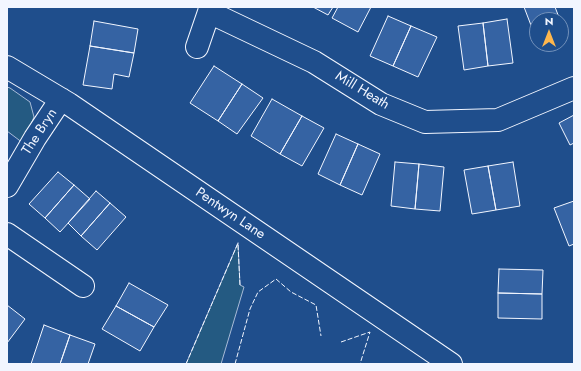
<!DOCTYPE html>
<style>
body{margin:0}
#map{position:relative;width:581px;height:371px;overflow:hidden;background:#1f4e8c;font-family:Jost,sans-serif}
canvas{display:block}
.frame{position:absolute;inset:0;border:8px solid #f2f6ff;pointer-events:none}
.north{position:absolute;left:529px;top:12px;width:40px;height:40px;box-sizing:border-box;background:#1f4e8c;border:1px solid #7391ba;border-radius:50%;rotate:0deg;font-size:11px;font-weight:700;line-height:16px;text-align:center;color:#f2f6ff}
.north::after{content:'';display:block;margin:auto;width:14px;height:18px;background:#ffb74d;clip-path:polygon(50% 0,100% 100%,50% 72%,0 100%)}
</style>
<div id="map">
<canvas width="581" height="371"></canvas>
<div class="frame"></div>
<div class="north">N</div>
</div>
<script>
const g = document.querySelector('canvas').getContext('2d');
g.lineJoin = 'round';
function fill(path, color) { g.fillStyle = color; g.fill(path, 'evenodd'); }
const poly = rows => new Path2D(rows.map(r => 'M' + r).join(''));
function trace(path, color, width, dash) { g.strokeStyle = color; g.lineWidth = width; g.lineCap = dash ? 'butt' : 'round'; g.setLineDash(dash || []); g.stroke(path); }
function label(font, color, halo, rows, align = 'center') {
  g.font = font + ' Jost,sans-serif'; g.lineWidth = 3; g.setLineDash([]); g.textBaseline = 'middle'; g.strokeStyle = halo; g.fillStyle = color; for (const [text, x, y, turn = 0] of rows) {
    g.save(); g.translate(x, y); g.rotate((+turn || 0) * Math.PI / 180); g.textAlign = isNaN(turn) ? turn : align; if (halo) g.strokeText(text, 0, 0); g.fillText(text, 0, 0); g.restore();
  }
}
const green = poly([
 [7,87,10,88,30,102,34,117,23,143,7,131,7,87],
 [238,243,240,285,244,287,221,364,186,364,238,243]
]);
const building = poly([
 [313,7,333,7,328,15,313,7],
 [338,7,371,7,358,32,332,18,338,7],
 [524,7,555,7,560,20,537,20,537,41,524,7],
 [388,16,411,26,393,66,370,56,388,16],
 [507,19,513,63,488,66,483,23,507,19],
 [94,21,138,29,134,53,90,46,94,21],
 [483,23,488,66,464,70,458,26,483,23],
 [411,26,437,37,418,77,393,66,411,26],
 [90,46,134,53,129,77,114,74,112,89,83,85,90,46],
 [214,66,242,84,218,121,190,103,214,66],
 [242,84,263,98,237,134,218,121,242,84],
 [272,99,302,116,280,154,251,136,272,99],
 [574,115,574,143,570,145,559,123,574,115],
 [302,116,324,128,302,166,280,154,302,116],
 [336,134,358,144,340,185,318,174,336,134],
 [358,144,380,154,362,195,340,185,358,144],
 [395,162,419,164,415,209,391,206,395,162],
 [513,162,520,206,496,210,488,166,513,162],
 [419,164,444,167,440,211,415,209,419,164],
 [488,166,496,210,472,214,464,170,488,166],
 [58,172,74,185,45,218,29,204,58,172],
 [74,185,90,199,60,232,45,218,74,185],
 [96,191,110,203,81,236,68,223,96,191],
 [574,201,574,244,569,246,554,208,574,201],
 [110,203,126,217,97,250,81,236,110,203],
 [499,269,543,270,542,294,498,293,499,269],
 [129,283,168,305,154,327,116,306,129,283],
 [498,293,542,294,542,319,498,318,498,293],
 [7,305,25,319,7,343,7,305],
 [116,306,154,327,140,351,102,329,116,306],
 [44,325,70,335,60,364,31,364,44,325],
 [70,335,95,344,88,364,60,364,70,335]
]);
const minor = poly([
 [210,7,209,12,314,62,381,104,425,122,498,120,574,88],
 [197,47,209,12],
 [7,67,69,104,451,364],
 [7,186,35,138,61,99],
 [7,234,83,286]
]);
const fence = poly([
 [238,245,240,285],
 [341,342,370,332,360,364],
 [186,364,238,243],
 [235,364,250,309,258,292,276,279,291,292,316,305,321,336]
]);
const streetNames = [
 ["Mill Heath",362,91,31],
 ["The Bryn",40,132,-57],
 ["Pentwyn Lane",230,214,34]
];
fill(green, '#245a82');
trace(green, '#a8bbd7', 1);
fill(building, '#3563a3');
trace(building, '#f2f6ff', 1);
trace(minor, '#f2f6ff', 24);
trace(minor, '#1f4e8c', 22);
trace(fence, '#f2f6ff', 1, [5, 2]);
label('14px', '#f2f6ff', '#1f4e8c', streetNames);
</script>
